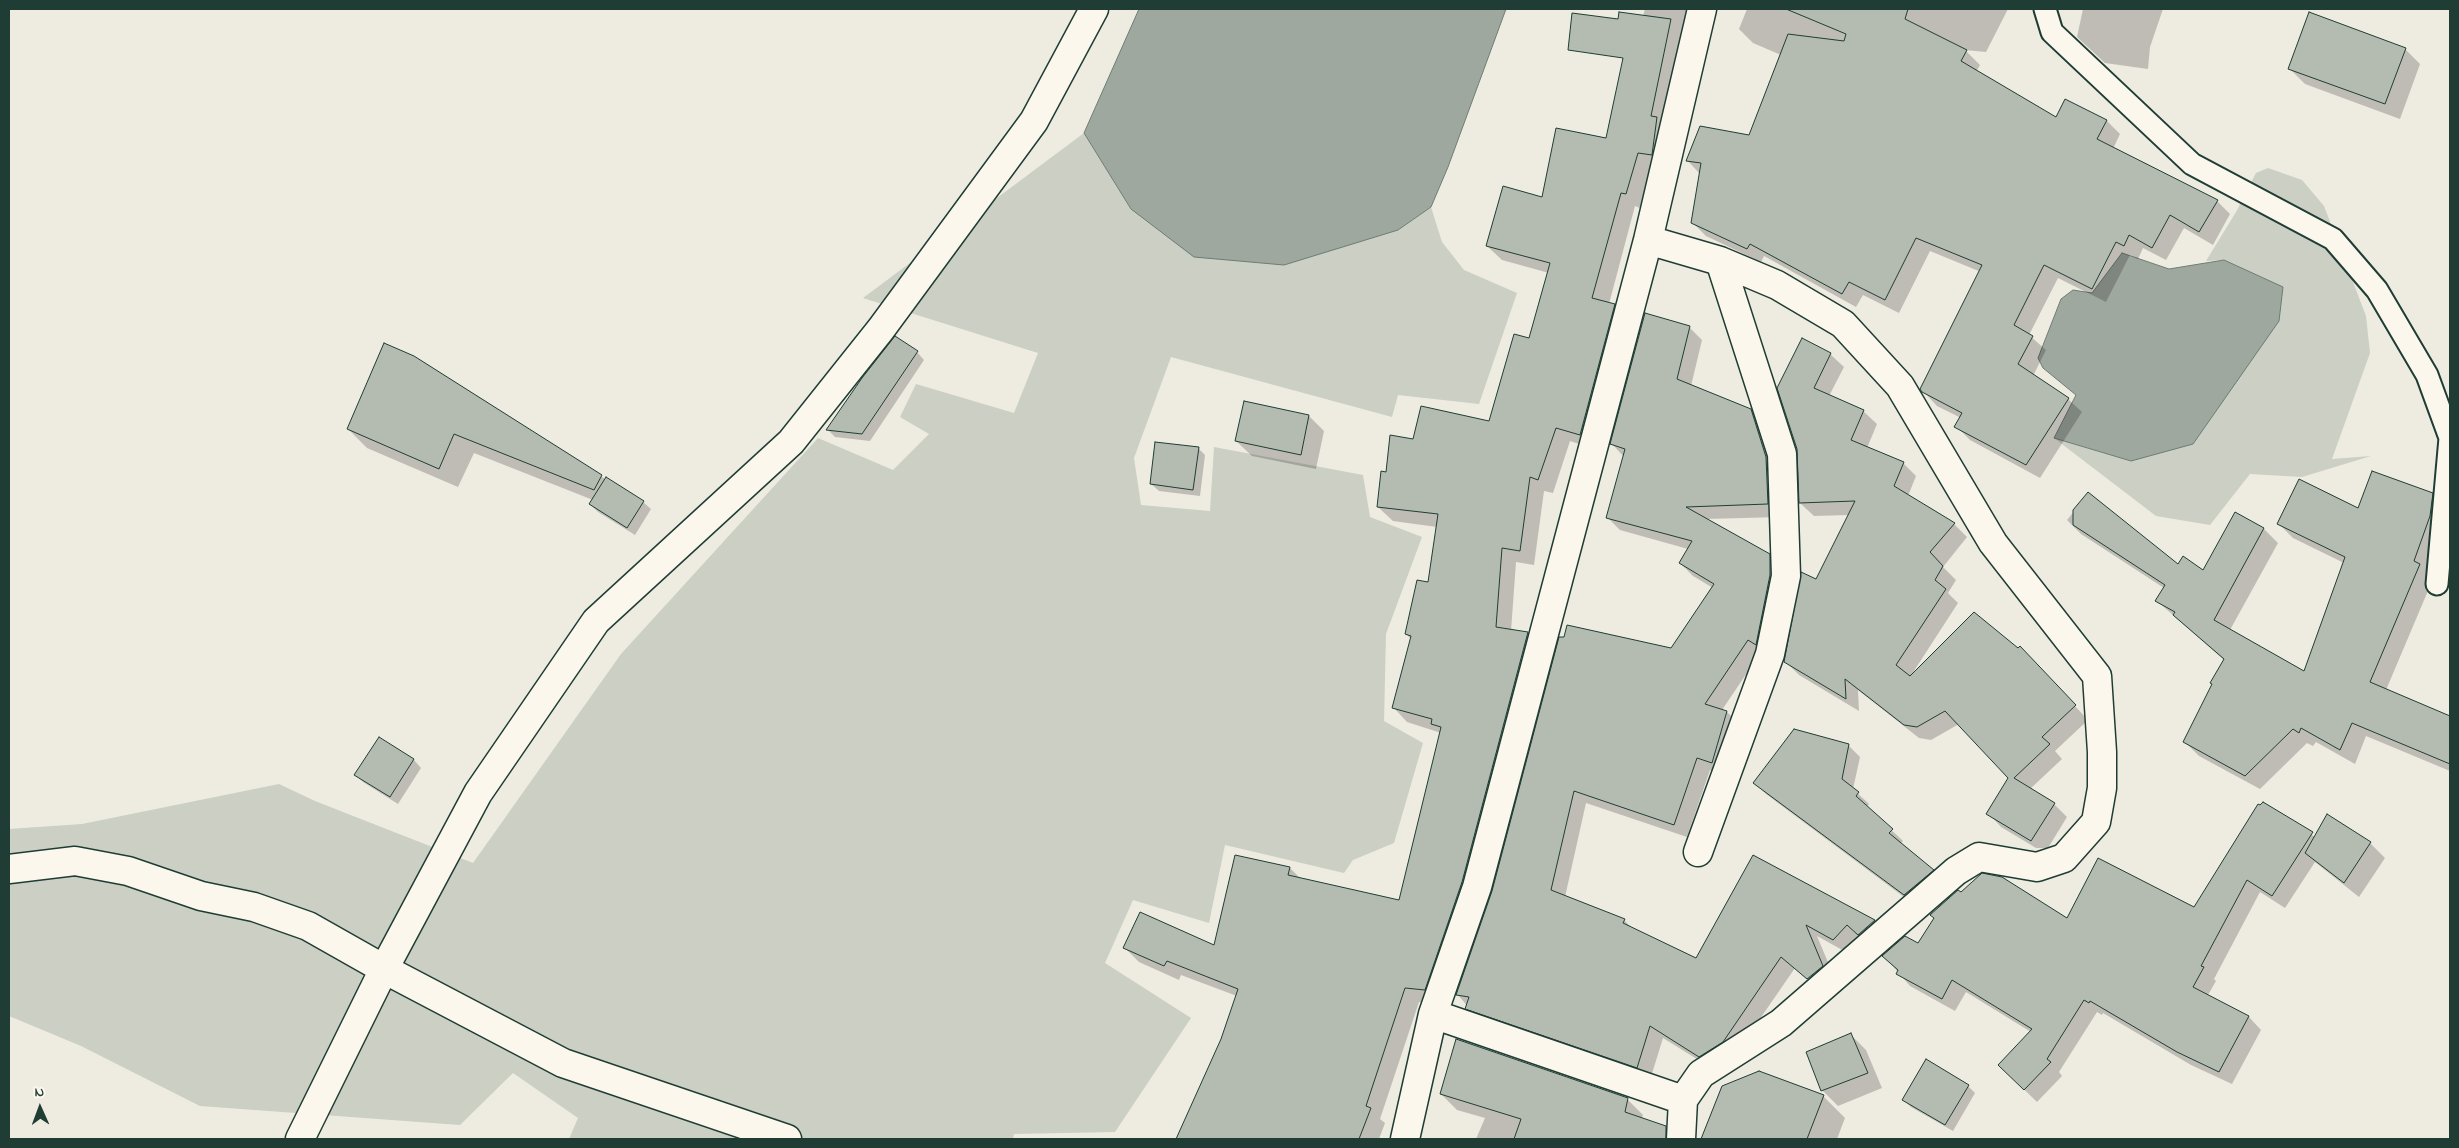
<!DOCTYPE html>
<style>
body{margin:0}
#map{position:relative;width:2459px;height:1148px;overflow:hidden;background:#eeece1;font-family:"Indie Flower",sans-serif}
canvas{display:block}
.frame{position:absolute;inset:0;border:10px solid #1f3d34;pointer-events:none}
.north{position:absolute;left:15px;top:1083px;width:50px;height:50px;-webkit-text-stroke:4px #fbf7ec;paint-order:stroke;rotate:358deg;font-size:14px;font-weight:700;line-height:20px;text-align:center;color:#1f3d34}
.north::after{content:'';display:block;margin:auto;width:18px;height:22px;background:#1f3d34;clip-path:polygon(50% 0,100% 100%,50% 72%,0 100%)}
</style>
<div id="map">
<canvas width="2459" height="1148"></canvas>
<div class="frame"></div>
<div class="north">N</div>
</div>
<script>
const g = document.querySelector('canvas').getContext('2d');
g.lineJoin = 'round';
function fill(path, color) { g.fillStyle = color; g.fill(path, 'evenodd'); }
const poly = rows => new Path2D(rows.map(r => 'M' + r).join(''));
function trace(path, color, width, dash) { g.strokeStyle = color; g.lineWidth = width; g.lineCap = dash ? 'butt' : 'round'; g.setLineDash(dash || []); g.stroke(path); }
const green = poly([
 [1084,133,1131,209,1398,230,1431,207,1442,242,1464,270,1517,293,1479,404,1398,395,1392,417,1171,357,1134,458,1141,505,1210,511,1214,447,1363,475,1370,517,1422,537,1386,634,1384,721,1423,743,1394,843,1353,860,1344,873,1225,845,1209,923,1133,900,1105,963,1191,1018,1115,1132,1014,1134,1013,1139,569,1139,578,1118,513,1073,460,1125,200,1106,81,1046,9,1016,9,829,82,824,279,784,315,801,473,863,621,654,818,438,893,470,929,434,900,417,916,384,1014,413,1038,353,863,298],
 [2268,168,2302,180,2324,206,2366,316,2370,353,2332,459,2371,456,2302,477,2250,474,2210,525,2156,516,2054,438,2131,461,2224,260,2206,261,2236,212,2256,173]
]);
const water = poly([
 [1139,9,1506,9,1448,167,1431,207,1398,230,1284,265,1194,257,1131,209,1084,133,1139,9],
 [2122,253,2169,269,2224,260,2283,287,2279,321,2193,444,2131,461,2054,438,2076,395,2043,368,2038,358,2061,299,2073,290,2092,293,2122,253]
]);
const shadow = poly([
 [1645,9,1691,9,1653,166,1640,208,1635,206,1609,304,1614,306,1629,320,1595,449,1570,441,1553,493,1544,491,1534,565,1516,562,1511,631,1528,633,1542,648,1439,1004,1419,1002,1380,1119,1385,1123,1379,1139,1178,1139,1222,1039,1237,996,1181,975,1179,980,1139,962,1125,948,1215,947,1290,868,1301,879,1400,901,1441,733,1407,722,1393,707,1411,639,1406,634,1429,584,1437,527,1393,521,1378,507,1387,473,1414,440,1490,422,1530,340,1549,273,1502,260,1487,246,1607,139,1612,129],
 [1747,9,2008,9,1986,52,1965,50,1980,65,1976,72,2056,119,2107,121,2120,134,2113,149,2217,201,2230,214,2213,245,2184,228,2166,260,2143,248,2138,259,2130,255,2106,302,2058,278,2029,335,2046,350,2033,376,2068,399,2082,412,2040,478,1970,440,1956,426,1961,418,1937,406,1923,391,1981,272,1930,251,1899,313,1863,295,1856,307,1764,256,1761,262,1706,236,1692,222,1700,174,1687,160,1750,137,1781,55,1753,43,1739,29],
 [2083,9,2163,9,2150,47,2148,69,2105,63,2077,37],
 [2405,49,2420,64,2400,119,2305,84,2290,69],
 [1689,327,1702,340,1691,386,1750,410,1764,423,1780,517,1705,519,1769,555,1782,568,1761,652,1722,710,1727,712,1740,725,1725,775,1710,770,1687,837,1586,803,1565,897,1624,920,1633,929,1697,960,1753,857,1875,921,1887,934,1846,952,1817,936,1835,979,1821,991,1795,968,1735,1055,1713,1069,1663,1038,1650,1080,1480,1021,1458,995,1493,891,1672,650,1713,588,1693,576,1680,563,1688,549,1620,530,1607,517,1624,457,1612,444],
 [385,345,643,502,651,509,635,535,598,512,590,504,593,500,474,453,458,487,367,448,348,429],
 [917,352,924,360,870,441,835,437,828,430],
 [1830,354,1844,367,1829,396,1863,411,1877,424,1867,448,1903,463,1916,476,1908,496,1954,524,1967,537,1943,567,1956,580,1948,593,1958,603,1912,674,2033,661,2088,720,2055,751,2062,759,2030,789,2054,804,2067,817,2048,848,2036,848,2001,827,1988,813,2009,778,1959,724,1931,740,1919,738,1858,690,1859,711,1799,675,1785,661,1816,581,1849,515,1814,516,1800,503,1798,449,1778,388],
 [1309,416,1324,431,1316,469,1252,456,1236,441],
 [1198,448,1205,455,1200,496,1159,491,1151,484],
 [2088,494,2178,566,2203,572,2236,513,2264,529,2278,543,2230,630,2305,673,2344,563,2293,538,2278,523,2432,494,2446,509,2433,579,2386,690,2450,718,2450,771,2366,736,2355,764,2316,742,2313,746,2307,743,2260,789,2199,756,2185,742,2224,660,2157,601,2164,588,2081,534,2067,520],
 [379,738,414,760,421,768,398,804,363,782,356,775],
 [1848,745,1860,757,1853,789,1869,804,1867,807,1903,841,1900,844,1944,882,1916,906,1766,794,1755,783],
 [2263,804,2315,837,2370,843,2385,858,2359,897,2315,862,2285,908,2260,892,2214,979,2216,981,2208,995,2249,1017,2261,1030,2232,1084,2191,1065,2103,1013,2102,1015,2097,1012,2059,1072,2062,1076,2037,1102,1999,1065,2031,1032,1966,992,1955,1011,1910,986,1884,956,1918,945,2068,920,2194,909],
 [1851,1035,1866,1050,1882,1088,1838,1106,1823,1091,1807,1052],
 [1968,1086,1975,1093,1953,1131,1911,1107,1904,1100],
 [1723,1087,1823,1096,1845,1118,1837,1139,1703,1139],
 [1441,1094,1627,1099,1643,1115,1636,1139,1476,1139,1485,1118,1457,1110]
]);
const building = poly([
 [1786,9,1908,9,1905,19,1967,50,1961,61,2056,117,2065,99,2107,120,2097,139,2218,200,2199,232,2170,215,2152,248,2129,235,2124,246,2116,242,2092,289,2044,265,2014,325,2033,336,2018,364,2069,398,2026,465,1954,427,1962,413,1922,392,1920,389,1982,265,1916,238,1885,300,1849,282,1842,294,1750,244,1747,249,1691,223,1701,163,1686,161,1700,126,1749,135,1788,34,1844,41,1846,34,1786,9],
 [1619,12,1671,19,1651,116,1657,117,1652,155,1638,153,1626,194,1621,193,1592,298,1615,304,1580,435,1556,428,1538,480,1530,477,1520,551,1502,548,1496,627,1528,632,1462,882,1425,990,1405,988,1366,1106,1371,1108,1359,1139,1176,1139,1221,1039,1238,989,1167,961,1164,966,1123,948,1140,912,1214,945,1235,855,1290,867,1288,875,1399,900,1441,727,1431,724,1432,719,1392,708,1411,636,1405,634,1417,580,1428,582,1438,514,1377,507,1381,471,1386,472,1390,435,1413,439,1421,406,1489,421,1514,334,1529,338,1550,263,1486,246,1503,186,1542,197,1556,128,1606,138,1623,58,1568,50,1572,13,1618,19,1619,12],
 [2309,12,2406,48,2385,104,2288,69,2309,12],
 [1645,313,1690,326,1677,379,1751,409,1766,457,1768,504,1686,507,1770,554,1770,575,1756,645,1748,640,1705,704,1727,711,1712,763,1697,758,1674,825,1574,791,1551,890,1625,919,1623,923,1696,958,1753,855,1875,920,1858,935,1847,925,1833,940,1806,925,1823,966,1807,979,1781,957,1723,1042,1699,1057,1650,1026,1637,1068,1465,1009,1469,997,1456,995,1492,891,1559,637,1564,637,1567,625,1671,648,1714,584,1679,563,1692,541,1606,518,1625,449,1610,444,1645,313],
 [895,336,918,351,862,434,826,430,862,378,895,336],
 [1802,338,1831,353,1814,388,1864,410,1851,440,1904,462,1894,486,1955,523,1930,552,1943,566,1935,580,1946,589,1896,665,1910,676,1974,612,2018,648,2020,646,2076,705,2042,737,2050,744,2014,778,2055,803,2031,841,1986,814,2008,778,1945,711,1917,727,1904,725,1845,679,1846,699,1784,662,1801,572,1816,579,1855,501,1799,503,1797,449,1777,388,1802,338],
 [384,343,414,356,602,475,594,490,454,434,439,469,347,429,384,343],
 [1244,401,1309,415,1301,455,1235,441,1244,401],
 [1155,442,1199,447,1193,490,1150,484,1155,442],
 [2372,471,2433,493,2430,516,2414,561,2420,564,2370,682,2450,716,2450,764,2352,723,2340,750,2301,728,2299,733,2293,729,2245,776,2183,742,2212,684,2210,683,2224,659,2173,615,2175,612,2155,601,2165,585,2073,525,2073,510,2088,492,2178,564,2183,556,2203,570,2235,512,2264,528,2214,620,2304,671,2345,557,2277,524,2299,479,2358,508,2372,471],
 [606,477,644,501,627,528,589,504,606,477],
 [1794,729,1849,744,1842,779,1859,792,1856,796,1893,829,1889,833,1934,870,1904,895,1753,783,1794,729],
 [379,737,414,759,390,797,354,775,379,737],
 [2263,802,2313,832,2272,896,2247,880,2201,966,2204,967,2193,987,2249,1016,2219,1072,2177,1052,2090,1001,2089,1003,2084,1000,2047,1059,2051,1062,2024,1090,1998,1065,2032,1029,1952,980,1942,999,1896,974,1898,970,1882,956,1905,936,1918,943,1934,918,1930,915,1958,890,1961,892,1982,873,2002,877,2067,918,2098,858,2194,907,2258,804,2260,805,2263,802],
 [2327,814,2371,842,2344,883,2305,853,2327,814],
 [1851,1033,1868,1073,1821,1091,1806,1052,1851,1033],
 [1456,1039,1628,1098,1625,1112,1666,1126,1666,1139,1514,1139,1521,1119,1440,1094,1456,1039],
 [1926,1059,1969,1085,1945,1125,1902,1100,1926,1059],
 [1759,1071,1824,1095,1807,1139,1701,1139,1722,1086,1759,1071]
]);
const lane = poly([
 [2045,9,2052,32,2192,164,2333,239,2377,290,2427,375,2450,438,2437,584]
]);
const street = poly([
 [1648,240,1720,261,1777,285,1843,324,1900,386,1993,543,2097,676,2102,752,2102,788,2096,822,2064,858,2037,867,1979,857,1956,871,1781,1023,1701,1074,1683,1100,1681,1139],
 [1698,852,1770,654,1786,576,1782,454,1720,261],
 [9,869,75,861,128,871,201,896,254,907,308,926,384,969,563,1063,787,1139],
 [1433,1014,1683,1100],
 [300,1139,384,969,478,793,596,621,791,442,881,329,1034,121,1094,9],
 [1405,1139,1433,1014,1477,887,1648,240,1702,9]
]);
fill(green, '#cbcfc4');
fill(water, '#9fa89f');
trace(water, '#6c7d74', 1);
fill(shadow, '#0003');
fill(building, '#b4bbb0');
trace(building, '#1f3d34', 1);
trace(lane, '#1f3d34', 25);
trace(street, '#1f3d34', 31);
trace(lane, '#fbf7ec', 21);
trace(street, '#fbf7ec', 28);
</script>
